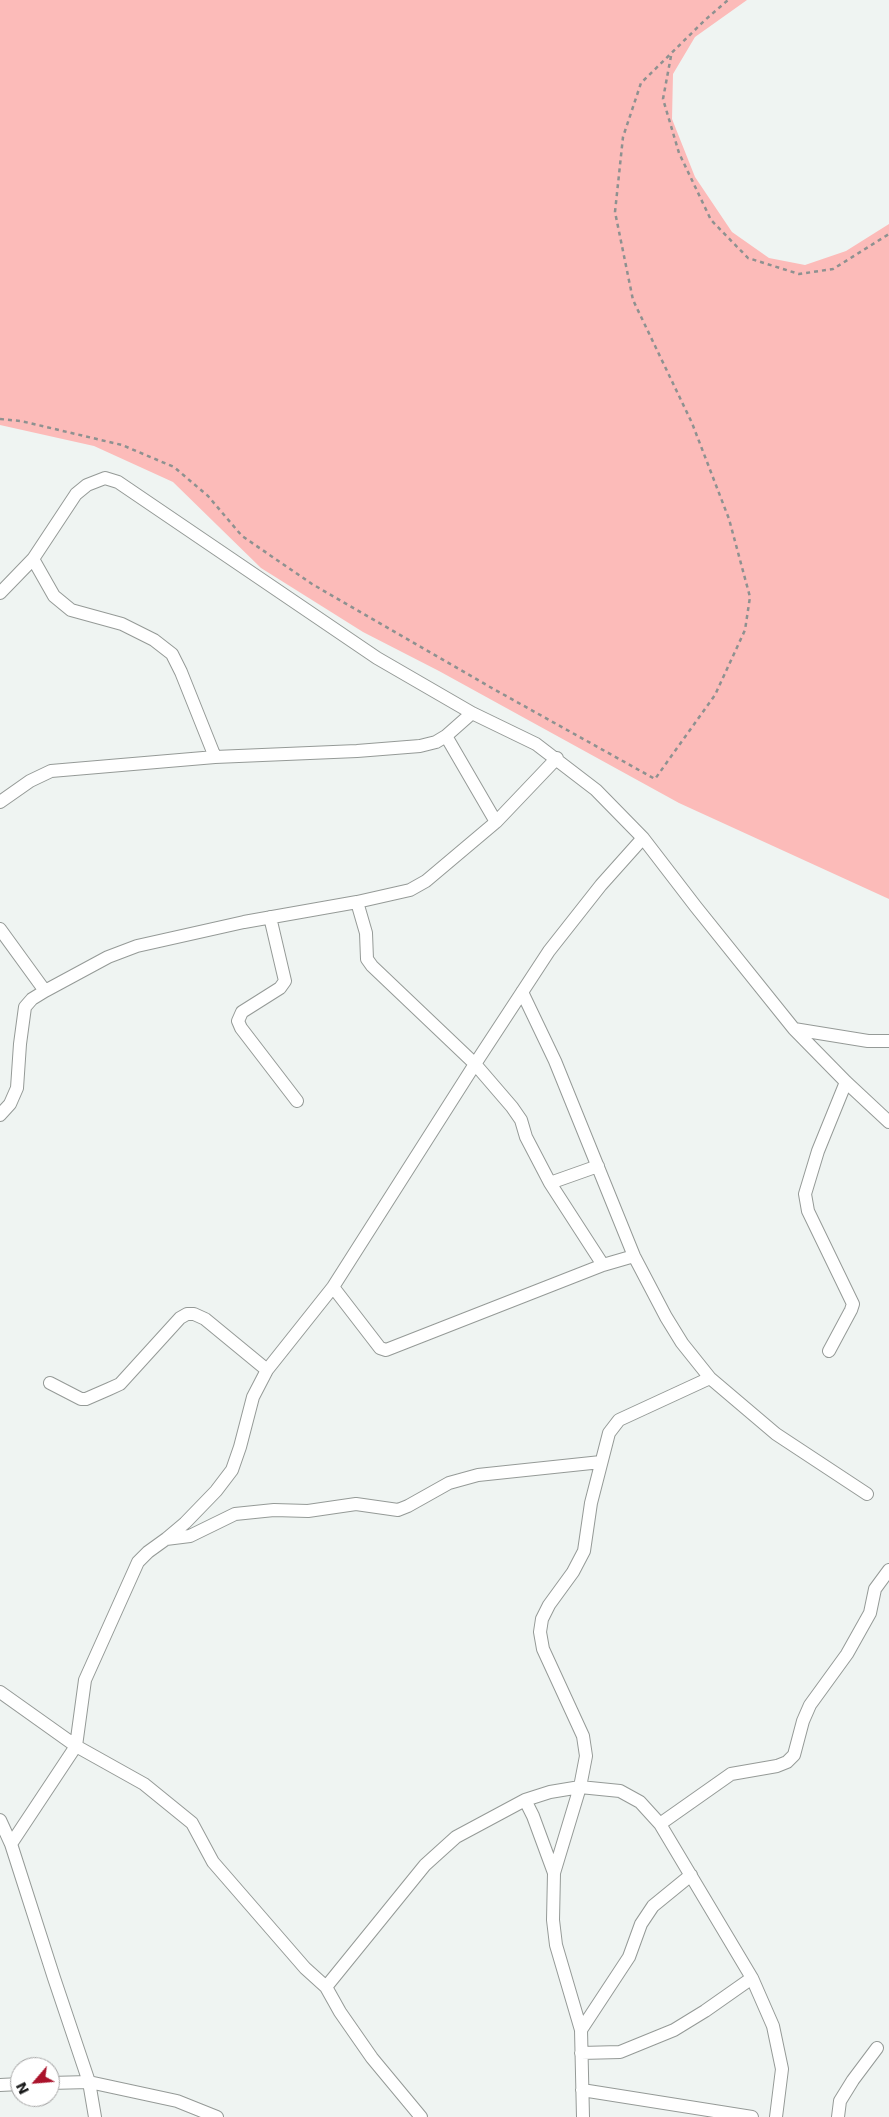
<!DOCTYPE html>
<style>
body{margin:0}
#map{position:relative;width:889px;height:2117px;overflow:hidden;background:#eff4f2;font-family:"DejaVu Sans",sans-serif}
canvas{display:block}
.north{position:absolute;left:10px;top:2057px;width:50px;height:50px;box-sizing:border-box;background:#fff;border:1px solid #a3a3a3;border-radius:50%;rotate:243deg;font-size:14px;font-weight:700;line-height:20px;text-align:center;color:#181919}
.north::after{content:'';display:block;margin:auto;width:18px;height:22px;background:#aa132b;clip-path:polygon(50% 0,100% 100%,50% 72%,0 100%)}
</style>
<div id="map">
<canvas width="889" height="2117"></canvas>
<div class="north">N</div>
</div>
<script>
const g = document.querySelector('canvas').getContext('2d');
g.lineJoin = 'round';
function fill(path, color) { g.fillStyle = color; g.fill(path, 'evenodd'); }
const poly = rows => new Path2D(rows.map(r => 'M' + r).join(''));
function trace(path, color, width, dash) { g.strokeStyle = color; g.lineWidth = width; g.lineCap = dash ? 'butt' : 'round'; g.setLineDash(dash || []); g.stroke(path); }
const green = poly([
 [0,0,747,0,695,37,673,74,672,119,695,177,732,232,769,258,805,265,846,251,889,224,889,899,679,803,439,671,363,632,261,568,173,482,94,446,0,425]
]);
const path = poly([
 [671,56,663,99,679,153,711,220,748,258,799,274,833,269,889,234],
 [0,419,21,421,122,445,174,467,208,496,242,536,312,584,490,687,655,779,715,695,745,630,750,597,729,519,692,423,633,300,615,212,623,137,641,83,705,20,728,0]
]);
const minor = poly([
 [33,559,54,596,71,610,122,624,154,640,172,654,181,672,215,757],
 [0,593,33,559,76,494,87,485,105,478,118,482,377,658,472,713,536,744,596,790,643,838,696,907,794,1029,846,1082,889,1122],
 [446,736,496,822],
 [0,802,30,781,51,771,215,757,357,751,420,746,436,742,446,736,472,713],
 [357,902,366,933,367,959,372,966,475,1064,512,1107,521,1120,526,1137,550,1183,603,1265,634,1256],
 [270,917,285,981,280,988,242,1012,238,1021,241,1028,297,1101],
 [0,929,45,991],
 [522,992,555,1061,634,1256,666,1317,682,1343,710,1378,776,1434,867,1494],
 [794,1029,868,1041,889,1041],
 [0,1115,10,1104,17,1088,20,1044,25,1007,32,999,45,991,108,957,137,946,244,922,357,902,410,890,426,881,496,822,557,758],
 [550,1183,598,1166],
 [333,1287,380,1348,386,1350,603,1265],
 [829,1351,851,1310,853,1304,808,1211,805,1194,818,1151,846,1082],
 [50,1383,81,1399,86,1399,109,1389,120,1384,180,1318,187,1314,194,1314,205,1319,267,1370],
 [166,1539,190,1536,235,1514,274,1510,308,1511,356,1504,398,1510,408,1506,449,1483,478,1475,601,1462],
 [0,1692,76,1746,144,1784,192,1823,213,1862,305,1968,326,1987,340,2012,372,2058,421,2117],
 [525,1800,533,1816,554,1873],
 [0,1820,11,1844],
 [660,1824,731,1774,777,1766,787,1762,794,1755,803,1721,810,1705,847,1654,870,1613,875,1589,889,1570],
 [326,1987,425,1865,456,1837,525,1800,550,1792,580,1787,620,1791,640,1802,660,1824,752,1978,773,2026,782,2069,776,2117],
 [581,2030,629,1957,641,1924,653,1906,691,1875],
 [581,2053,620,2052,674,2030,705,2011,752,1978],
 [50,2083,89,2082,177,2101,217,2117],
 [0,2085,20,2084],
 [582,2090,752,2117],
 [95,2117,89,2082,54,1978,11,1844,76,1746,85,1680,138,1562,148,1552,166,1539,185,1523,216,1491,232,1470,240,1447,253,1397,267,1370,333,1287,475,1064,549,951,601,885,643,838],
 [583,2117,581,2030,556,1945,553,1920,554,1873,580,1787,586,1756,583,1736,543,1649,540,1632,542,1619,549,1605,573,1572,584,1551,591,1503,609,1433,619,1420,710,1378],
 [838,2117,840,2101,853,2080,877,2048]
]);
fill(green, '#fcbbb9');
trace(minor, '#959a97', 14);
trace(path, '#8e9190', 2.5, [4, 4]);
trace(minor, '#fff', 12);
</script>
